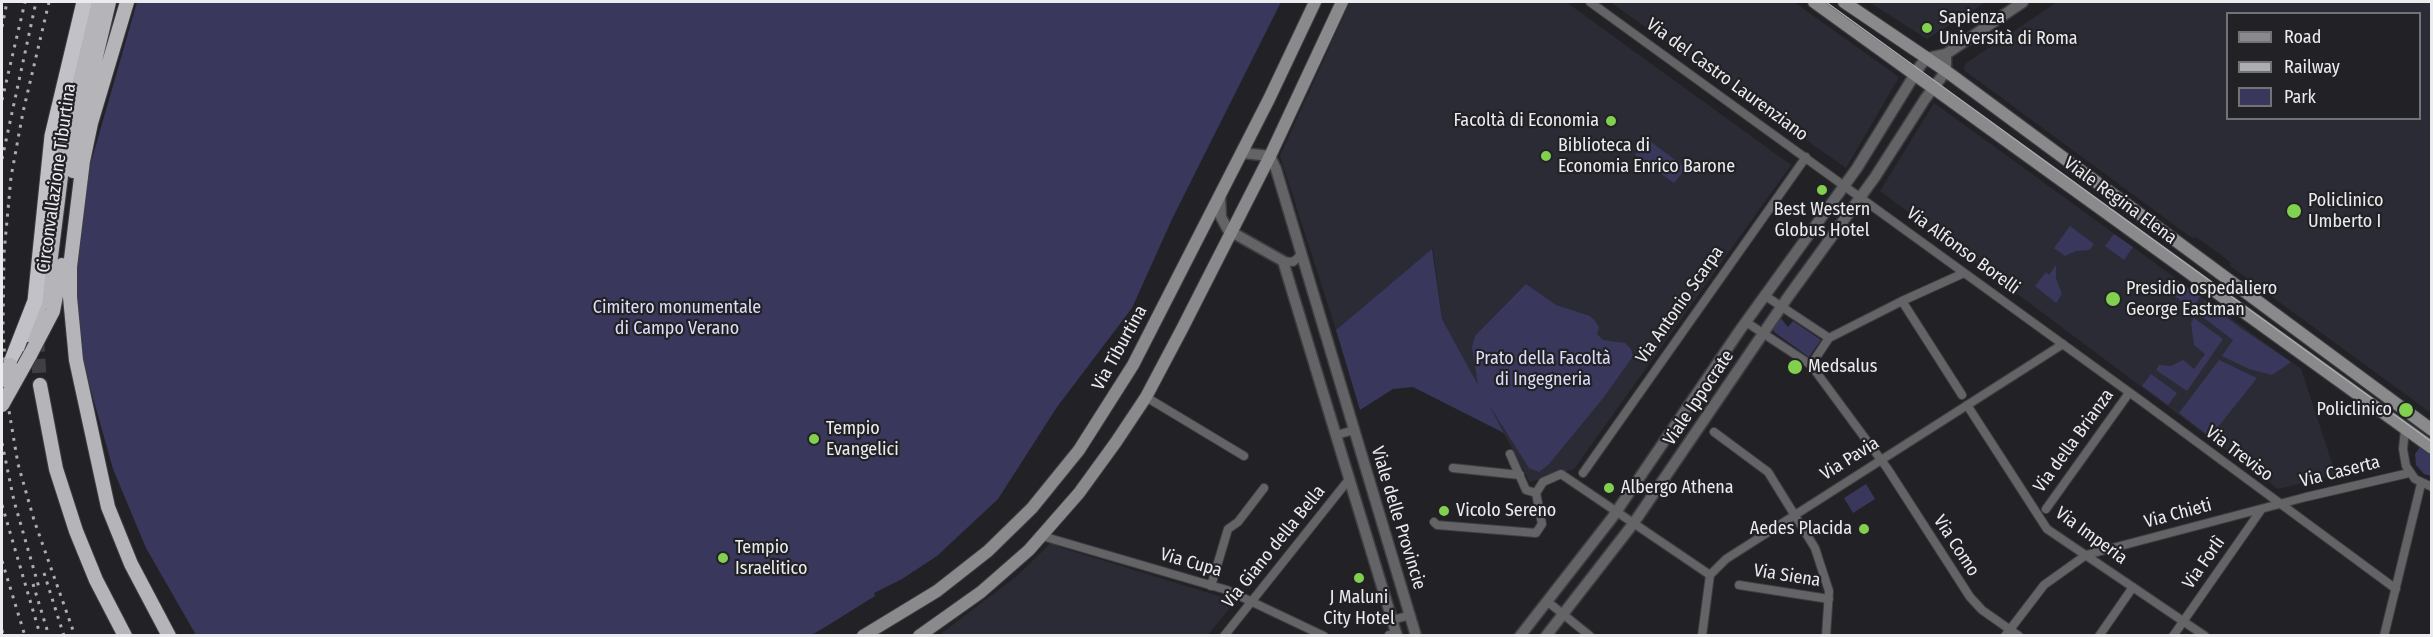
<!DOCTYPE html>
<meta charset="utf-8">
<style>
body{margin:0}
#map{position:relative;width:2433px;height:637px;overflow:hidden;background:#222226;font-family:"Fira Sans Condensed",sans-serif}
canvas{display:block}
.frame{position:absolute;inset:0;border:3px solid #ebecee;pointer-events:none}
.legend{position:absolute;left:2226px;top:12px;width:195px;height:108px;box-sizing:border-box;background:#222226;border:2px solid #727376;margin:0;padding:8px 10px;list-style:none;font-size:18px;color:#ebecee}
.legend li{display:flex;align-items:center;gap:12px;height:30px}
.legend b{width:30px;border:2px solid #727376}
</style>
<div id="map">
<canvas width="2433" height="637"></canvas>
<div class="frame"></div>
<ul class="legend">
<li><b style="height:8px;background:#8a8a8d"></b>Road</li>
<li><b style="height:8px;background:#adaeb1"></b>Railway</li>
<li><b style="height:16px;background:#39375c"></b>Park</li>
</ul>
</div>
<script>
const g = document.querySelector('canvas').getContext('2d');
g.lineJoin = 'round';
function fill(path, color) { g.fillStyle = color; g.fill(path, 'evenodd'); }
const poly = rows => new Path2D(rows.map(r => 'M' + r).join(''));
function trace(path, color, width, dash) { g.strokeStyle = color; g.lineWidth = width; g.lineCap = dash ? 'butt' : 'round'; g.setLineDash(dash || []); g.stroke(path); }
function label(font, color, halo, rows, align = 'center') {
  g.font = font + ' "Fira Sans Condensed",sans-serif'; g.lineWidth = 4.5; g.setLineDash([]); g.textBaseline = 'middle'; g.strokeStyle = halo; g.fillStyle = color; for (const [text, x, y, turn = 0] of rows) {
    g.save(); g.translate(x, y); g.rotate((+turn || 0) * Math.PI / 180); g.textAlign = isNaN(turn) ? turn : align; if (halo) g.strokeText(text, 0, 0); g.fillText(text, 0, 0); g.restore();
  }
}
const built = poly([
 [1350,2,1566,2,1791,165,1574,469,1530,482,1442,319,1433,249,1336,330,1280,156],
 [1610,2,1794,2,1899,77,1846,168],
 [1869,2,1986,2,1927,39],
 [2057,2,2431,2,2431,413,2230,266,2231,263,2220,254,2196,237,2192,238,1964,70,1965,64],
 [2228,14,2420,14,2420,118,2228,118],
 [1934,103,2301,369,2336,475,2278,489,1880,191],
 [1054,540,1059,547,1235,601,1208,635,938,636,1017,576]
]);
const green = poly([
 [137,2,1281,2,1173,217,1132,308,1057,407,998,499,937,556,902,579,874,593,875,596,822,629,811,635,196,635,146,548,113,469,83,362,75,289,75,264,87,176],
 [1647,139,1686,168,1674,183,1635,155],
 [2070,226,2094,244,2089,250,2076,251,2065,256,2054,248],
 [2114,234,2133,247,2124,260,2105,246],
 [1432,249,1442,319,1478,385,1472,347,1475,336,1526,284,1556,305,1590,316,1596,322,1599,327,1597,334,1603,340,1625,343,1631,349,1633,356,1604,397,1549,464,1539,472,1529,468,1489,405,1504,433,1413,387,1393,389,1360,410,1336,330],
 [2056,265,2056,278,2062,294,2056,303,2035,286,2046,272,2049,275],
 [2182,284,2200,297,2192,309,2173,295],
 [2205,301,2242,329,2291,362,2272,375,2249,369,2222,356,2233,340,2196,312],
 [1780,317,1788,327,1793,321,1821,340,1809,357,1774,332,1773,326],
 [2194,318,2223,339,2187,391,2156,370,2159,365,2171,366,2183,360,2194,369,2205,354,2194,345,2191,323],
 [2219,360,2257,378,2210,437,2179,413],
 [2151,374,2177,393,2168,405,2142,386],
 [2420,447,2431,455,2431,476,2424,474,2416,465,2415,454],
 [1866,484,1875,499,1853,513,1844,498]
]);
const trunkTunnel = poly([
 [37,338,40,385]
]);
const minor = poly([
 [1590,2,2140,400,2396,589],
 [1283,261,1293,262,1302,254],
 [1764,295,1829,338],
 [1902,301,1962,395],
 [1746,322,1811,365],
 [1811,365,1887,468,1970,597,1982,610,2019,636],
 [1811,365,1829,338,1902,301,1964,273],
 [1146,397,1244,456],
 [1967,405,2047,529,2205,636],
 [2405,429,2403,449,2406,466,2415,479,2432,487],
 [1714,432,1768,472,1815,548,1829,591,1826,636],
 [1337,435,1354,430],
 [1510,454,1526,490,1536,493],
 [1453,468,1520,475],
 [1583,473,1806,157],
 [2046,509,2129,393],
 [1434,522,1437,525,1536,533,1542,524,1536,493,1543,482,1561,474,1710,575],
 [1042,536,1227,590,1324,636],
 [1739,585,1829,599],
 [1211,586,1228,529,1238,522,1264,488],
 [1548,602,1590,636],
 [1393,620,1410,615],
 [1224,636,1350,478],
 [1389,636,1389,635],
 [1702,636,1710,575,1726,559,2063,344],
 [2005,636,2044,585,2086,555,2306,497,2409,473],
 [2099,636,2133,587],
 [2173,636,2261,510],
 [2384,636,2421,484]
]);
const tertiary = poly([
 [1243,153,1270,156,1276,169,1416,636],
 [1220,195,1221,217,1228,230,1283,261,1397,636],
 [1520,636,1612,518,1740,330,1857,168,1920,66,1927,58,1946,54,2023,2],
 [1546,636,1633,524,1788,297,1875,177,1925,99,1946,71,1946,54]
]);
const secondary = poly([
 [1814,2,2432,448],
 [1844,2,1946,71,2432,430],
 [863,636,937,591,988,551,1032,508,1079,450,1133,365,1269,99,1315,2],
 [919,636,981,592,1029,550,1079,493,1116,442,1146,397,1182,329,1270,156,1342,2]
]);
const trunk = poly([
 [127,2,91,123,83,161,70,267,70,297,76,360,108,507,131,564,169,636],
 [73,171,82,115,109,2],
 [27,335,47,289,67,128,97,2],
 [30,355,53,311,62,265],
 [40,385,56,469,76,531,96,580,125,636]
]);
const motorway = poly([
 [10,365,35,301,52,136,84,2]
]);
const tram = poly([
 [1826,2,2432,442]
]);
const rail = poly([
 [49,2,23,112,11,177,4,253,3,328,7,399,18,464,34,520,75,636],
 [2,27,7,2],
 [2,100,25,2],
 [2,159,36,2],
 [2,443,14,501,40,591],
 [2,505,39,631],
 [2,561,25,636],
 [44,573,64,636],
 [33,584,49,636],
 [2,630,3,636]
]);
const trunkBridge = poly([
 [2,380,10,365],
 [2,405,30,355]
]);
const markers = [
 [1927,28,6,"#81d050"],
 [1611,121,6,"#81d050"],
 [1546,156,6,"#81d050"],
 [1822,190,6,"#81d050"],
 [2294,211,8,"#81d050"],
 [2113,299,8,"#81d050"],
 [1795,367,8,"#81d050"],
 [2406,410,8,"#81d050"],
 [814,439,6,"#81d050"],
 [1609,488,6,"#81d050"],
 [1444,511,6,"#81d050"],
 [1864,529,6,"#81d050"],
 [723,558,6,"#81d050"],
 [1359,578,6,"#81d050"]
];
const poiNames = [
 ["Sapienza",1939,18],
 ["Università di Roma",1939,39],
 ["Facoltà di Economia",1599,121,"right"],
 ["Biblioteca di",1558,146],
 ["Economia Enrico Barone",1558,167],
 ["Policlinico",2308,201],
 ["Umberto I",2308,222],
 ["Best Western",1822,210,"center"],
 ["Globus Hotel",1822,231,"center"],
 ["Presidio ospedaliero",2126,289],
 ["George Eastman",2126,310],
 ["Medsalus",1808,367],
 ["Policlinico",2392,410,"right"],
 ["Tempio",826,429],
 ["Evangelici",826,450],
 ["Albergo Athena",1621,488],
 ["Vicolo Sereno",1456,511],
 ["Aedes Placida",1852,529,"right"],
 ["Tempio",735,548],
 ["Israelitico",735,569],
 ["J Maluni",1359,598,"center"],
 ["City Hotel",1359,619,"center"]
];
const streetNames = [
 ["Via del Castro Laurenziano",1727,80,36],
 ["Circonvallazione Tiburtina",57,178,-82],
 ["Viale Regina Elena",2120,201,36],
 ["Via Alfonso Borelli",1963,251,36],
 ["Via Antonio Scarpa",1680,305,-55],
 ["Via Tiburtina",1120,348,-61],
 ["Viale Ippocrate",1699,398,-56],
 ["Via della Brianza",2074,441,-54],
 ["Via Treviso",2239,454,37],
 ["Via Pavia",1850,459,-32],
 ["Via Caserta",2340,472,-14],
 ["Via Chieti",2178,514,-15],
 ["Viale delle Provincie",1398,518,73],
 ["Via Imperia",2091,536,36],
 ["Via Como",1956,546,57],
 ["Via Giano della Bella",1274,547,-51],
 ["Via Cupa",1191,563,16],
 ["Via Forlì",2204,563,-55],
 ["Via Siena",1787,576,9]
];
const parkNames = [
 ["Cimitero monumentale",677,308],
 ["di Campo Verano",677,329],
 ["Prato della Facoltà",1543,359],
 ["di Ingegneria",1543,380]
];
fill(built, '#2b2b35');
fill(green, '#39375c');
trace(trunkTunnel, '#404044', 14, [14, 7]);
trace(minor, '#3e3e42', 10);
trace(tertiary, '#3e3e42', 13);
trace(secondary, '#3e3e42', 14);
trace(trunk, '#3e3e42', 16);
trace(motorway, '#3e3e42', 17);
trace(minor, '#646467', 8);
trace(tertiary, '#646467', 10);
trace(secondary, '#8a8a8d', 12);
trace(trunk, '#b4b4b9', 14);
trace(motorway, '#c1c1c7', 15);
trace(tram, '#adaeb1', 1.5);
trace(rail, '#adaeb1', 3, [3, 6]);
trace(trunkBridge, '#3e3e42', 16, []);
trace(trunkBridge, '#b4b4b9', 14);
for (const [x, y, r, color] of markers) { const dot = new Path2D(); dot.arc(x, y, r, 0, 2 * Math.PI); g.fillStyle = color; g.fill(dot); trace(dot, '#222226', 2); }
label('18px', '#ebecee', '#222226', poiNames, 'left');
label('18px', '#ebecee', '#222226', streetNames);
label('18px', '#ddddf9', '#222226', parkNames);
</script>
